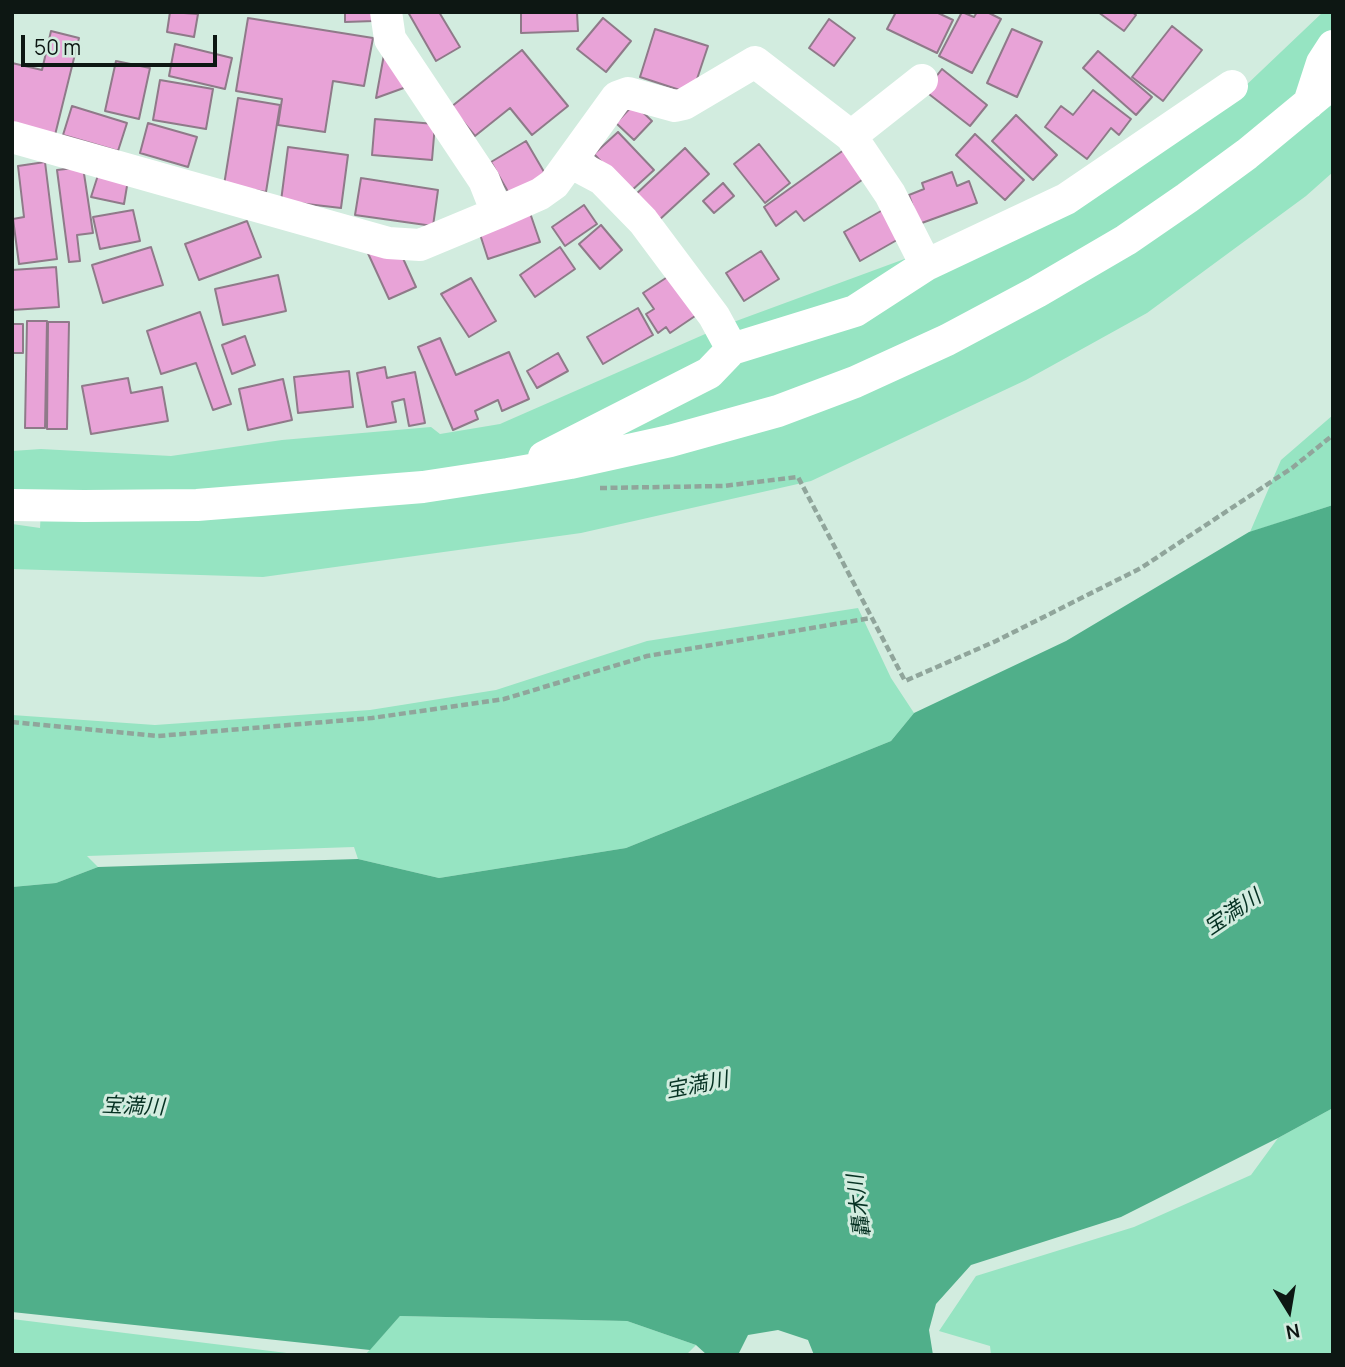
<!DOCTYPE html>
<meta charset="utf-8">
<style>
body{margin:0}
#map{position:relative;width:1345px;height:1367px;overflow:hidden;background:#d2ecdf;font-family:Manrope,sans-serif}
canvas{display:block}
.frame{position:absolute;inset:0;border:14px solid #0d1713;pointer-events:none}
.north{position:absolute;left:1254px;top:1276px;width:70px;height:70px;-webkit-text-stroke:5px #d2ecdf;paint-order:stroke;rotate:169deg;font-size:19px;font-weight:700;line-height:28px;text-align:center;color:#0d1713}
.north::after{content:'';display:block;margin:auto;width:24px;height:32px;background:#0d1713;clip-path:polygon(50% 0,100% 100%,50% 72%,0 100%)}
.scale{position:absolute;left:21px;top:35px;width:196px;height:32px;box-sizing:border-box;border:4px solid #0d1713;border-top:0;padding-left:9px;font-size:21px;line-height:24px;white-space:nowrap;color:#0d1713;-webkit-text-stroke:5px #d2ecdf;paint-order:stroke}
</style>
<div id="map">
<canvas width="1345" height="1367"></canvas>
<div class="frame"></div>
<div class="north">N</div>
<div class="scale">50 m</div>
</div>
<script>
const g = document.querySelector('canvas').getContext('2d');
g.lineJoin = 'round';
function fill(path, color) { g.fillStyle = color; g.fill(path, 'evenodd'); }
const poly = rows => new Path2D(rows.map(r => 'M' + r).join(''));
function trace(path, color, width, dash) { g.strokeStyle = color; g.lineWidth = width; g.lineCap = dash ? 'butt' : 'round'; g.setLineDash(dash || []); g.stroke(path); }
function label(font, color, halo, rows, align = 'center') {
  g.font = font + ' Manrope,"Noto Sans JP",sans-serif'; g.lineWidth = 6; g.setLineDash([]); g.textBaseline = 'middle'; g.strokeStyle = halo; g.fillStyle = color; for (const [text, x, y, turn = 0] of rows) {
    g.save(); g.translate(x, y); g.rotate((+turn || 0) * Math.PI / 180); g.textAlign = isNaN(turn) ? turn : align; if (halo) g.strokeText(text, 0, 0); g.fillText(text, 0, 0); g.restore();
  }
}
const green = poly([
 [1323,12,1333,12,1333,172,1306,196,1147,313,1026,380,811,481,581,533,263,577,12,569,12,524,40,528,42,492,12,489,12,451,41,449,171,456,282,440,431,427,440,434,500,424,728,324,910,257,924,280,1241,90],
 [1333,415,1333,505,1250,532,1281,460],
 [858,608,891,678,914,713,891,741,626,848,439,878,358,859,354,847,87,856,98,867,56,883,12,887,12,715,155,725,370,710,496,690,647,641],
 [1333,1108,1333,1355,991,1355,990,1346,939,1331,976,1276,1134,1227,1251,1175,1278,1138],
 [400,1316,627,1321,696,1345,686,1355,365,1355],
 [12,1319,303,1355,12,1355]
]);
const water = poly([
 [1333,505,1333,1108,1278,1138,1121,1217,971,1265,936,1304,929,1330,933,1355,814,1355,808,1340,778,1330,748,1335,738,1355,707,1355,696,1345,627,1321,400,1316,370,1350,12,1312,12,887,56,883,98,867,358,859,439,878,626,848,891,741,914,713,1066,641,1249,532]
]);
const building = poly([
 [170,12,198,14,194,37,167,32,170,12],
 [345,12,373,12,374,21,345,22,345,12],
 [408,12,439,12,460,47,436,61,408,12],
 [521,12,577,12,578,31,521,33,521,12],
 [896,12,936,12,953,20,937,53,887,29,896,12],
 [962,12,974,17,977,12,987,12,1001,19,972,73,939,56,962,12],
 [1098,12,1132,12,1136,15,1124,31,1098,12],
 [248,18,373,38,364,86,333,81,325,132,278,125,282,99,236,91,248,18],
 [603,18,631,41,606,72,577,49,603,18],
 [829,19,855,38,834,66,809,48,829,19],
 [1172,26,1202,50,1163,101,1132,77,1172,26],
 [655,29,708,46,692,94,640,77,655,29],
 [1012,29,1042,42,1017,97,987,83,1012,29],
 [51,31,79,38,55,135,12,125,12,63,42,70,51,31],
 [175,44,232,58,225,89,169,76,175,44],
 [385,49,412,85,376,98,385,49],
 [522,50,568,106,532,135,510,108,475,136,451,107,522,50],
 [1098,51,1152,97,1136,115,1083,68,1098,51],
 [116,61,150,68,139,119,105,111,116,61],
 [942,69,987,105,970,126,925,91,942,69],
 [160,80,213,89,206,129,153,120,160,80],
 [1093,90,1131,119,1119,135,1111,128,1087,159,1045,127,1061,106,1073,115,1093,90],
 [238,98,280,105,266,192,224,185,238,98],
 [634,104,652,121,634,140,616,123,634,104],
 [72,106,127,123,118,151,63,135,72,106],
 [1016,115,1057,155,1033,180,992,141,1016,115],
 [375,119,435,124,432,160,372,155,375,119],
 [148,123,197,137,188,167,140,153,148,123],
 [618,132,654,170,630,192,594,154,618,132],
 [975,134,1024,180,1005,200,956,155,975,134],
 [526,141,547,177,511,197,491,162,526,141],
 [759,144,790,183,765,203,734,164,759,144],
 [288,147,348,155,341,208,281,201,288,147],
 [848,147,869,175,804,221,796,211,776,226,764,207,848,147],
 [685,148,709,174,658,221,634,196,685,148],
 [45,162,57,259,19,264,13,219,24,217,18,166,45,162],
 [83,167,93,233,77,235,80,261,69,262,57,170,83,167],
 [99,172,128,180,124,204,91,197,99,172],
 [952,172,957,186,969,181,977,203,919,224,909,195,924,189,922,183,952,172],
 [361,178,438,190,433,226,355,215,361,178],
 [723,183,734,196,714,213,703,201,723,183],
 [584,205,597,224,565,246,552,227,584,205],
 [888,207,904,236,860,261,844,232,888,207],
 [133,210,140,241,100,249,93,217,133,210],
 [529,210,540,242,488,259,478,228,529,210],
 [247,221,261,257,199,280,185,244,247,221],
 [601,225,622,250,600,269,579,244,601,225],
 [151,247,163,285,103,303,92,265,151,247],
 [560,247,575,269,535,297,520,275,560,247],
 [366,249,401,254,416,287,389,299,366,249],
 [761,251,779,279,744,301,726,273,761,251],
 [56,267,59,307,12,310,12,270,56,267],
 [675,272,701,312,670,333,666,327,658,333,646,314,654,309,643,293,675,272],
 [278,275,286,311,223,325,215,289,278,275],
 [471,278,496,321,469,337,441,294,471,278],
 [638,308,653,335,603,364,587,337,638,308],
 [200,312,231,404,213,410,196,363,161,374,147,331,200,312],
 [27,321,47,321,45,428,25,428,27,321],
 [48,322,69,322,67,429,47,429,48,322],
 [12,324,23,324,23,353,12,353,12,324],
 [245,336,255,365,232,374,222,345,245,336],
 [440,338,456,375,509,352,529,399,502,411,498,400,475,411,478,419,453,430,418,347,440,338],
 [558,353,568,371,537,388,527,371,558,353],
 [385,367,387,378,415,372,425,423,409,426,404,399,392,402,396,422,367,427,357,373,385,367],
 [349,371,353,407,298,413,294,377,349,371],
 [128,378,131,393,162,387,168,421,91,434,82,386,128,378],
 [283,379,292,420,248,430,239,389,283,379]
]);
const path = poly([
 [600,488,723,486,798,477,905,681,996,641,1141,568,1292,468,1333,435],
 [12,722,158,736,372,718,504,699,647,656,871,618]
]);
const minor = poly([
 [386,12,390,39,484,180,497,213],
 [1309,103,1322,63,1333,46],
 [851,136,890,194,926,265],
 [12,137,388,243,420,245,497,213,540,194,554,184,617,97,628,93,675,106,684,104,755,62,851,136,922,80],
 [732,349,855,311,926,265,1066,199,1232,86],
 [544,457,709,373,732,349,714,316,643,221,602,179,570,162],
 [12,505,84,506,197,505,423,487,508,474,570,463,670,441,778,411,855,382,947,340,1037,292,1126,240,1187,198,1247,154,1333,83]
]);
const waterNames = [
 ["宝満川",1233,913,-34],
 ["宝満川",697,1086,-11],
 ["宝満川",133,1107,2],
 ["轟木川",860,1206,-97]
];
fill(green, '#96e4c2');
fill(water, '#50af8a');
fill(building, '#e8a3d7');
trace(building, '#8f7a89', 2);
trace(path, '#90a59b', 4.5, [7, 3.5]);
trace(minor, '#fff', 32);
label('italic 21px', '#063223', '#d2ecdf', waterNames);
</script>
